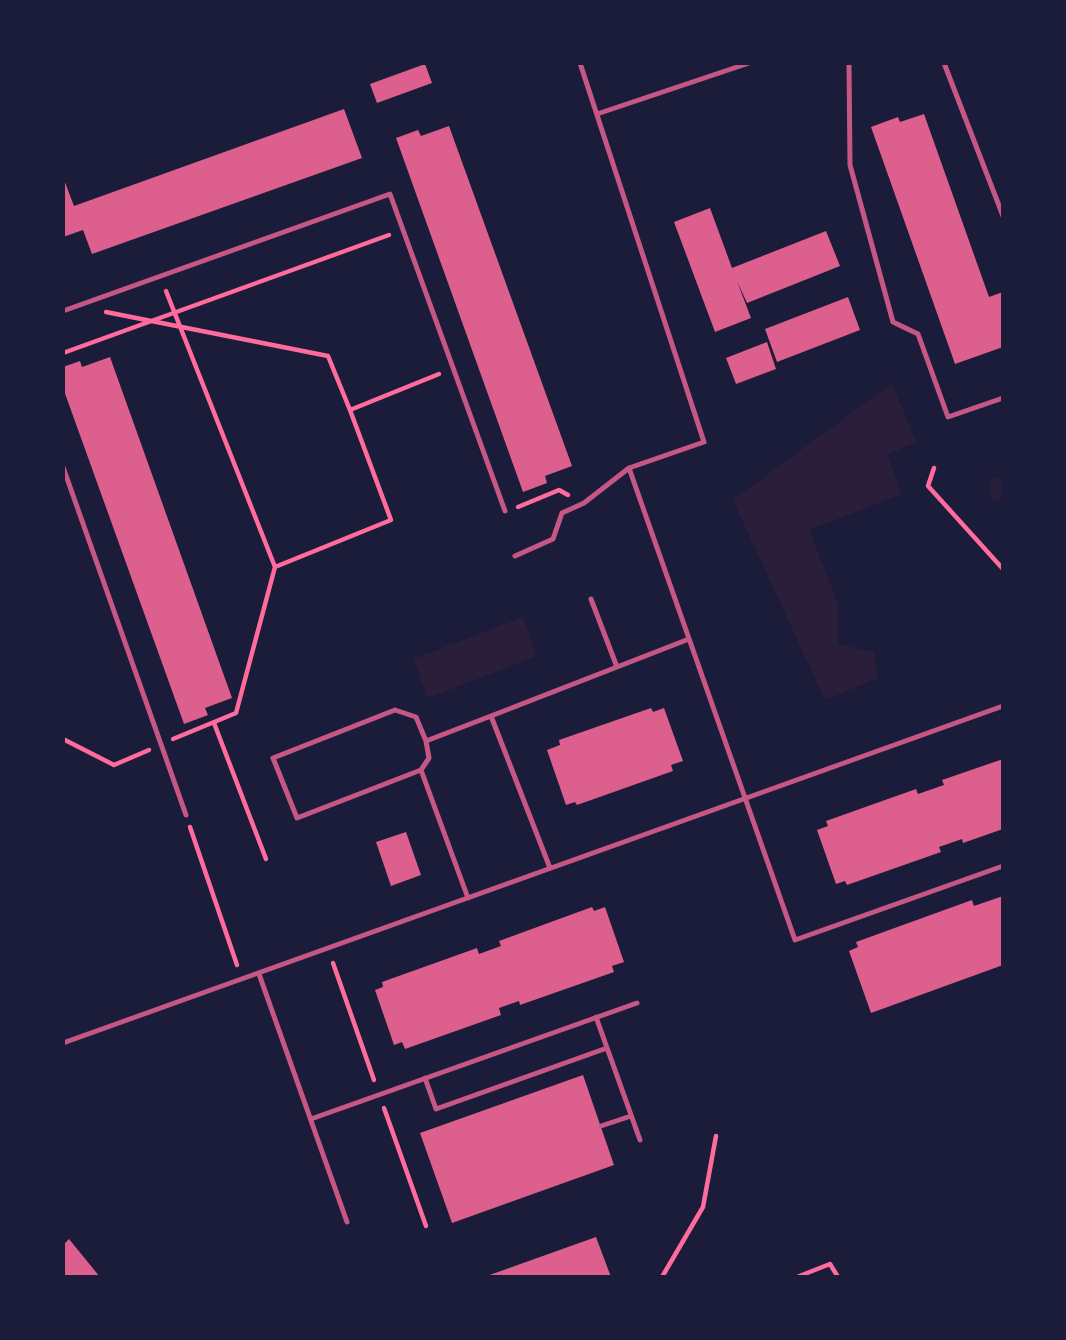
<!DOCTYPE html>
<style>
body{margin:0}
#map{position:relative;width:1066px;height:1340px;overflow:hidden;background:#1b1b3a;font-family:"Nunito Sans",sans-serif}
canvas{display:block}
.frame{position:absolute;inset:0;border:65px solid #1b1b3a;pointer-events:none}
</style>
<div id="map">
<canvas width="1066" height="1340"></canvas>
<div class="frame"></div>
</div>
<script>
const g = document.querySelector('canvas').getContext('2d');
g.lineJoin = 'round';
function fill(path, color) { g.fillStyle = color; g.fill(path, 'evenodd'); }
const poly = rows => new Path2D(rows.map(r => 'M' + r).join(''));
function trace(path, color, width, dash) { g.strokeStyle = color; g.lineWidth = width; g.lineCap = dash ? 'butt' : 'round'; g.setLineDash(dash || []); g.stroke(path); }
const green = poly([
 [892,383,916,442,887,455,902,494,809,530,838,603,838,644,874,652,878,678,825,700,733,500],
 [1003,476,1003,498,992,501,990,480],
 [523,617,537,656,428,698,413,659]
]);
const building = poly([
 [425,64,432,83,377,103,370,84],
 [344,109,362,158,92,254,83,230,63,237,63,177,74,206],
 [924,114,989,297,1003,292,1003,347,955,364,871,127,898,117,900,122],
 [449,126,572,466,545,476,547,483,523,492,396,138,418,130,421,136],
 [710,208,732,268,826,231,840,266,747,303,737,281,751,318,715,332,674,222],
 [848,297,860,330,777,362,765,329],
 [767,342,776,369,736,384,726,358],
 [110,357,232,698,205,708,208,715,184,724,63,388,63,367,80,361,82,367],
 [651,708,653,712,664,708,683,761,671,765,673,771,577,805,575,802,566,805,547,750,560,745,559,740],
 [1003,759,1003,829,963,843,962,839,939,847,941,852,847,885,845,881,836,884,817,830,828,826,826,821,916,789,918,794,944,785,942,780],
 [406,832,421,875,391,886,376,842],
 [1003,896,1003,965,871,1013,849,951,858,947,856,942,972,900,974,906],
 [592,907,594,911,605,907,624,962,612,966,614,972,520,1005,519,1001,499,1008,501,1015,405,1049,402,1042,394,1045,375,990,383,987,382,982,477,948,479,954,501,946,499,941],
 [583,1075,614,1165,452,1223,420,1133],
 [596,1237,611,1277,484,1277],
 [69,1239,100,1277,63,1277,63,1245]
]);
const path = poly([
 [166,291,275,567],
 [106,312,328,356,350,410,439,374],
 [63,353,389,235],
 [934,468,928,486,1003,569],
 [518,507,559,490,568,495],
 [214,723,266,859],
 [63,739,114,765,149,750],
 [173,739,236,713,275,567,391,520,350,410],
 [190,827,237,965],
 [333,963,374,1080],
 [384,1108,426,1226],
 [662,1277,703,1207,716,1136],
 [797,1277,830,1264,838,1277]
]);
const service = poly([
 [580,63,704,442,629,468,795,940,1003,866],
 [849,63,850,165,893,322,918,334,948,417,1003,398],
 [944,63,1003,216],
 [597,114,749,63],
 [63,311,390,194,505,511],
 [63,467,186,815],
 [515,556,553,539,562,513,584,503,629,468],
 [591,599,617,667],
 [395,710,416,717,426,741,429,758,421,770,297,818,273,758,395,710],
 [426,741,491,716],
 [421,770,468,898],
 [550,868,491,716,689,639],
 [259,974,347,1222],
 [596,1017,640,1140],
 [63,1043,1003,706],
 [425,1078,436,1109,607,1048],
 [311,1119,637,1003],
 [601,1126,631,1116]
]);
fill(green, '#2a1e3b');
fill(building, '#dd5f8e');
trace(path, '#ff6b9d', 4.5);
trace(service, '#c65784', 5);
</script>
